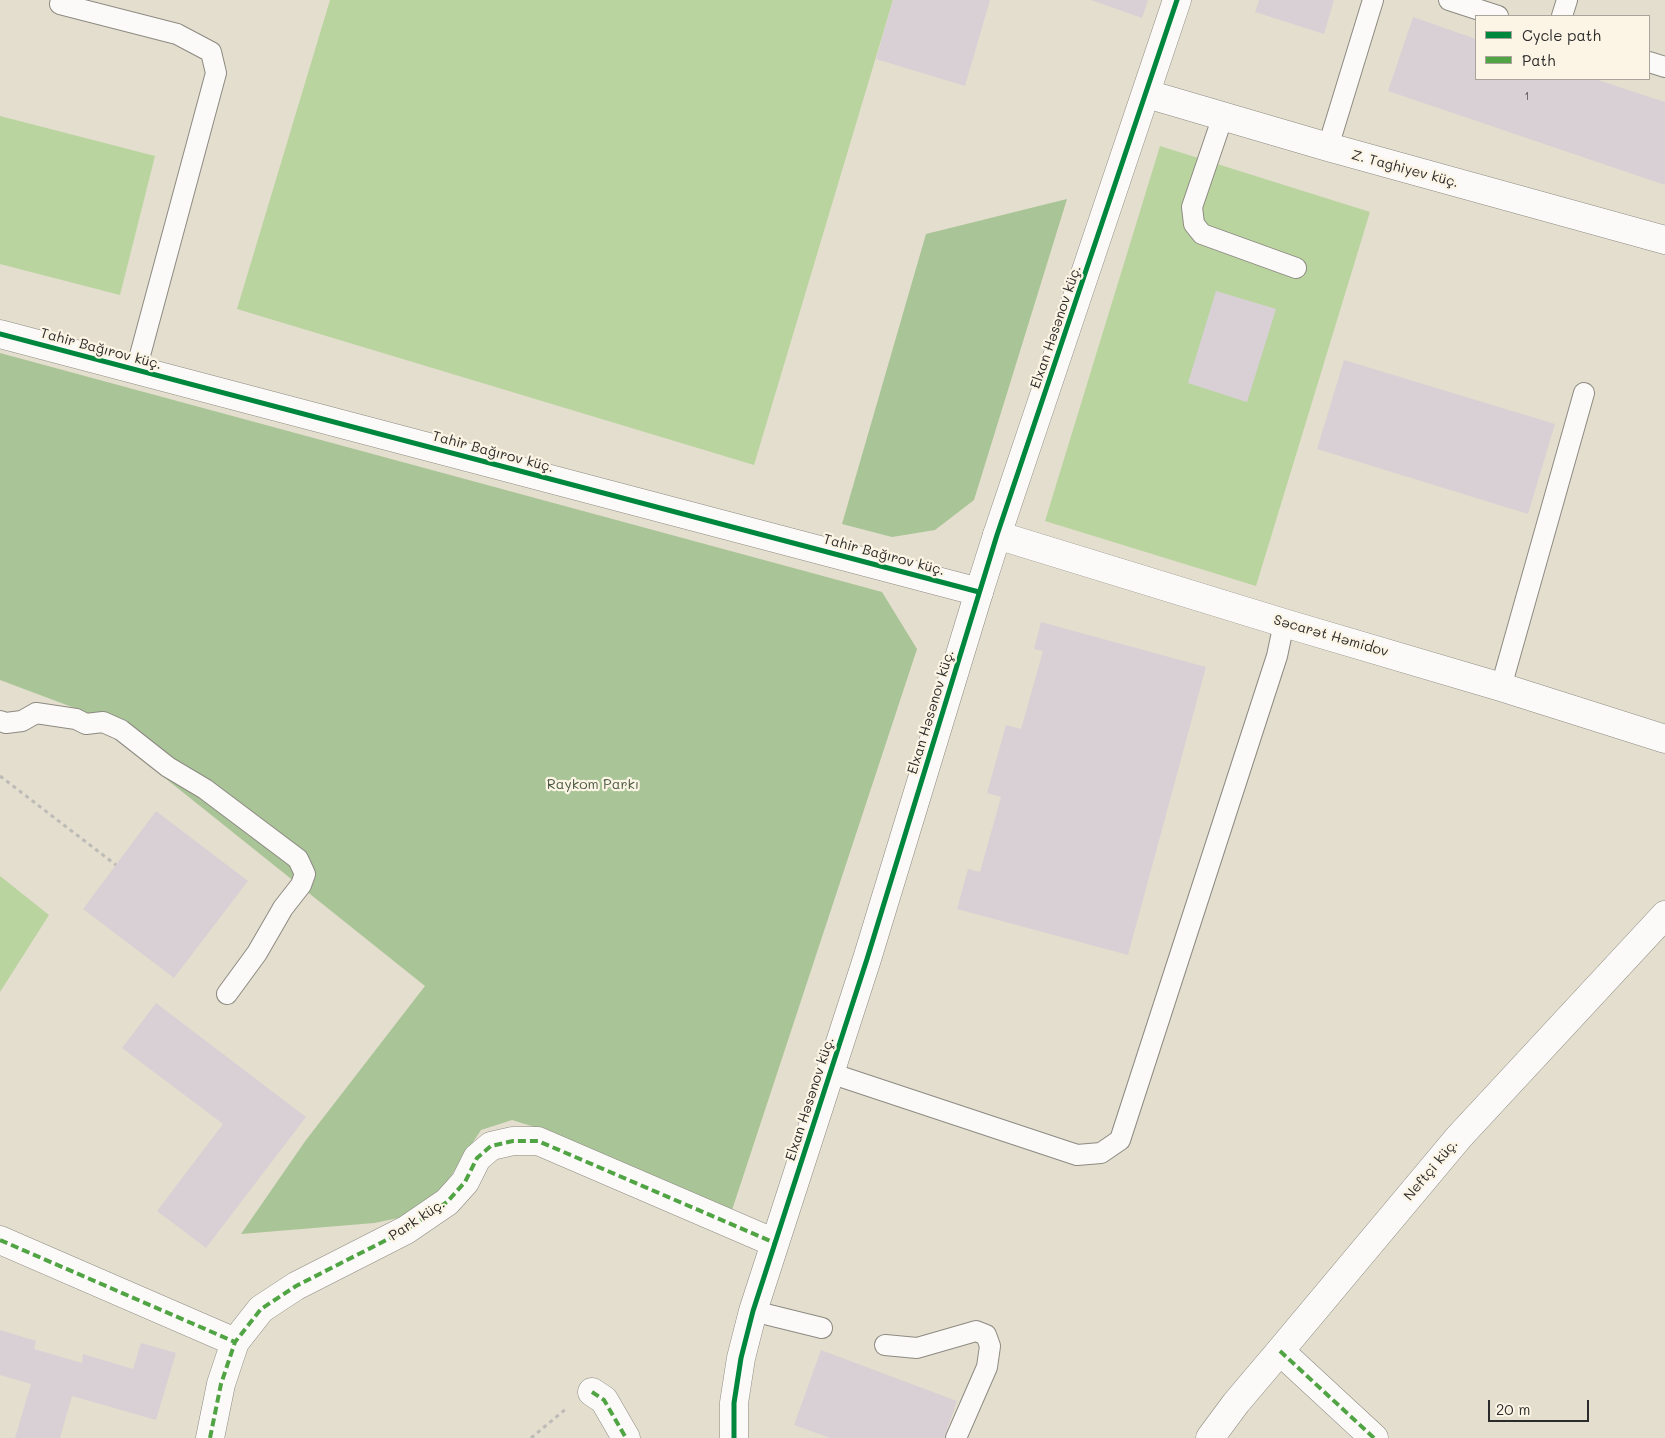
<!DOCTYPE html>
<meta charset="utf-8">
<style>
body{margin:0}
#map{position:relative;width:1665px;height:1438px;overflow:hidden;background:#e3decd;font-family:Mali,sans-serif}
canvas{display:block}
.legend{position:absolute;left:1475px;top:15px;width:175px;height:65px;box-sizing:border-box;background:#fcf5e5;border:1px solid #a8a49b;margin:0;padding:6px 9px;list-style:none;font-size:15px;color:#2b2b2b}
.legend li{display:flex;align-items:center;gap:10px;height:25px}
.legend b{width:25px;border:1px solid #a8a49b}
.scale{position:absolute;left:1488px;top:1400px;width:101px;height:22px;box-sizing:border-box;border:2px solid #2b2b2b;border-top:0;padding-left:6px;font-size:15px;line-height:18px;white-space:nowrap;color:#2b2b2b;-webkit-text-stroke:4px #fcf5e5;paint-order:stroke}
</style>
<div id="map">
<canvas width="1665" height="1438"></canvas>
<ul class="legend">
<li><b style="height:6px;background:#00873e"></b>Cycle path</li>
<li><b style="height:6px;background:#51a443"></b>Path</li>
</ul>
<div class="scale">20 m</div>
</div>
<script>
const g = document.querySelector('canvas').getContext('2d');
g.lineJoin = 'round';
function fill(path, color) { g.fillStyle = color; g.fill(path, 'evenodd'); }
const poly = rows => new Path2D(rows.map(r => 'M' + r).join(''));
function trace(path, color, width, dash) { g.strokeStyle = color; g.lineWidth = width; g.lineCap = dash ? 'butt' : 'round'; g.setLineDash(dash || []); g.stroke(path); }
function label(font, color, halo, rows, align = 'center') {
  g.font = font + ' Mali,sans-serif'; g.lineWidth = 4.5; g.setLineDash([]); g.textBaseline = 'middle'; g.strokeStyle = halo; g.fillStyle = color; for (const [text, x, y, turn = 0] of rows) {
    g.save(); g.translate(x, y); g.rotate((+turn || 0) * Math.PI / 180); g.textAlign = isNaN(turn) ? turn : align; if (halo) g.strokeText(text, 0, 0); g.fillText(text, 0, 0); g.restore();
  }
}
const green = poly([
 [330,0,893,0,754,465,237,309],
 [0,116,155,156,120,295,0,264],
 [1160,146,1370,212,1256,586,1045,521],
 [0,876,49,915,0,992]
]);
const forest = poly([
 [1067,199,974,500,935,530,892,537,842,524,926,234],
 [0,353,882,592,917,649,731,1213,554,1133,512,1120,481,1130,443,1188,403,1217,374,1223,241,1234,306,1140,425,986,80,710,0,680]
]);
const building = poly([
 [893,0,990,0,965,86,876,59],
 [1091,0,1148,0,1142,18],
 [1259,0,1334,0,1324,34,1255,12],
 [1413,17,1476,39,1476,79,1595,79,1665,102,1665,185,1388,91],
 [1216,291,1276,309,1247,402,1188,383],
 [1344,360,1555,424,1528,514,1317,449],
 [1041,622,1206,667,1128,955,957,909,968,869,980,872,1001,797,987,793,1006,725,1021,729,1043,651,1034,649],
 [156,811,248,881,174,978,83,909],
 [156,1003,306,1117,206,1248,157,1211,223,1124,122,1048],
 [0,1330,36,1341,34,1349,82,1363,83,1354,133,1369,141,1343,176,1353,156,1420,72,1396,60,1438,15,1438,31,1384,0,1375],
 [821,1350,957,1401,944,1438,830,1438,794,1425]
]);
const path = poly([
 [0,776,116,865],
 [531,1438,567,1408]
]);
const lane = poly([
 [1449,0,1498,16],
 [60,4,177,34,211,52,216,73,136,370],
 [1562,16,1567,0],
 [1649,62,1665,67],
 [1223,116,1192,207,1194,224,1202,234,1296,268],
 [1328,147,1373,0],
 [1501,687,1584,393],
 [0,721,6,723,22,721,36,713,76,719,86,724,103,722,121,730,168,767,205,789,298,859,305,874,301,885,283,908,257,953,227,994],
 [830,1073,1077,1155,1101,1153,1120,1140,1277,656,1284,623],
 [753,1311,822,1328],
 [885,1345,917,1348,976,1331,986,1335,990,1346,987,1367,956,1438]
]);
const street = poly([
 [1147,94,1328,147,1665,240],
 [997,535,1284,623,1501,687,1665,739],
 [0,1240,235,1342],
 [1280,1351,1374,1438],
 [592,1392,604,1400,626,1438],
 [210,1438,221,1384,235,1342,261,1309,296,1286,406,1230,447,1202,465,1182,477,1158,491,1146,513,1141,538,1141,775,1243],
 [734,1438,734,1403,741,1358,753,1311,867,959,979,592],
 [1210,1438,1236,1403,1280,1351,1459,1137,1665,915]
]);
const secondary = poly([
 [0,334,979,592,997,535,1177,0]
]);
const quiet = poly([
 [0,1240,235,1342],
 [1280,1351,1374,1438],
 [592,1392,604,1400,626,1438],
 [210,1438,221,1384,235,1342,261,1309,296,1286,406,1230,447,1202,465,1182,477,1158,491,1146,513,1141,538,1141,775,1243]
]);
const cycleway = poly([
 [0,334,979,592],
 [734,1438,734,1403,741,1358,753,1311,867,959,997,535,1177,0]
]);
const numberNames = [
 ["1",1527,97]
];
const streetNames = [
 ["Z. Taghiyev küç.",1405,169,15],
 ["Elxan Həsənov küç.",1056,327,-71],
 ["Tahir Bağırov küç.",101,349,15],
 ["Tahir Bağırov küç.",493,452,15],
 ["Tahir Bağırov küç.",884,555,15],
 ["Səcarət Həmidov",1331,636,16],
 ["Elxan Həsənov küç.",931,712,-73],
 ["Elxan Həsənov küç.",810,1099,-72],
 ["Neftçi küç.",1431,1170,-50],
 ["Park küç.",417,1220,-33]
];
const parkNames = [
 ["Raykom Parkı",593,785]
];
fill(green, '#bad4a0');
fill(forest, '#a9c497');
fill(building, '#d9d0d6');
trace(lane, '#8d8a82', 22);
trace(street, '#8d8a82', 29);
trace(secondary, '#8d8a82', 29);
trace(path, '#bcbbb8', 3, [4, 4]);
trace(lane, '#fbfaf8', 20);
trace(street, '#fbfaf8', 28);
trace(secondary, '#fbfaf8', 28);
trace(quiet, '#51a443', 4, [8, 4]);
trace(cycleway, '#00873e', 5);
label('11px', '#565456', null, numberNames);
label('14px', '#2b2b2b', '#fcf5e5', streetNames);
label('14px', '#4c5b43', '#fcf5e5', parkNames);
</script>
